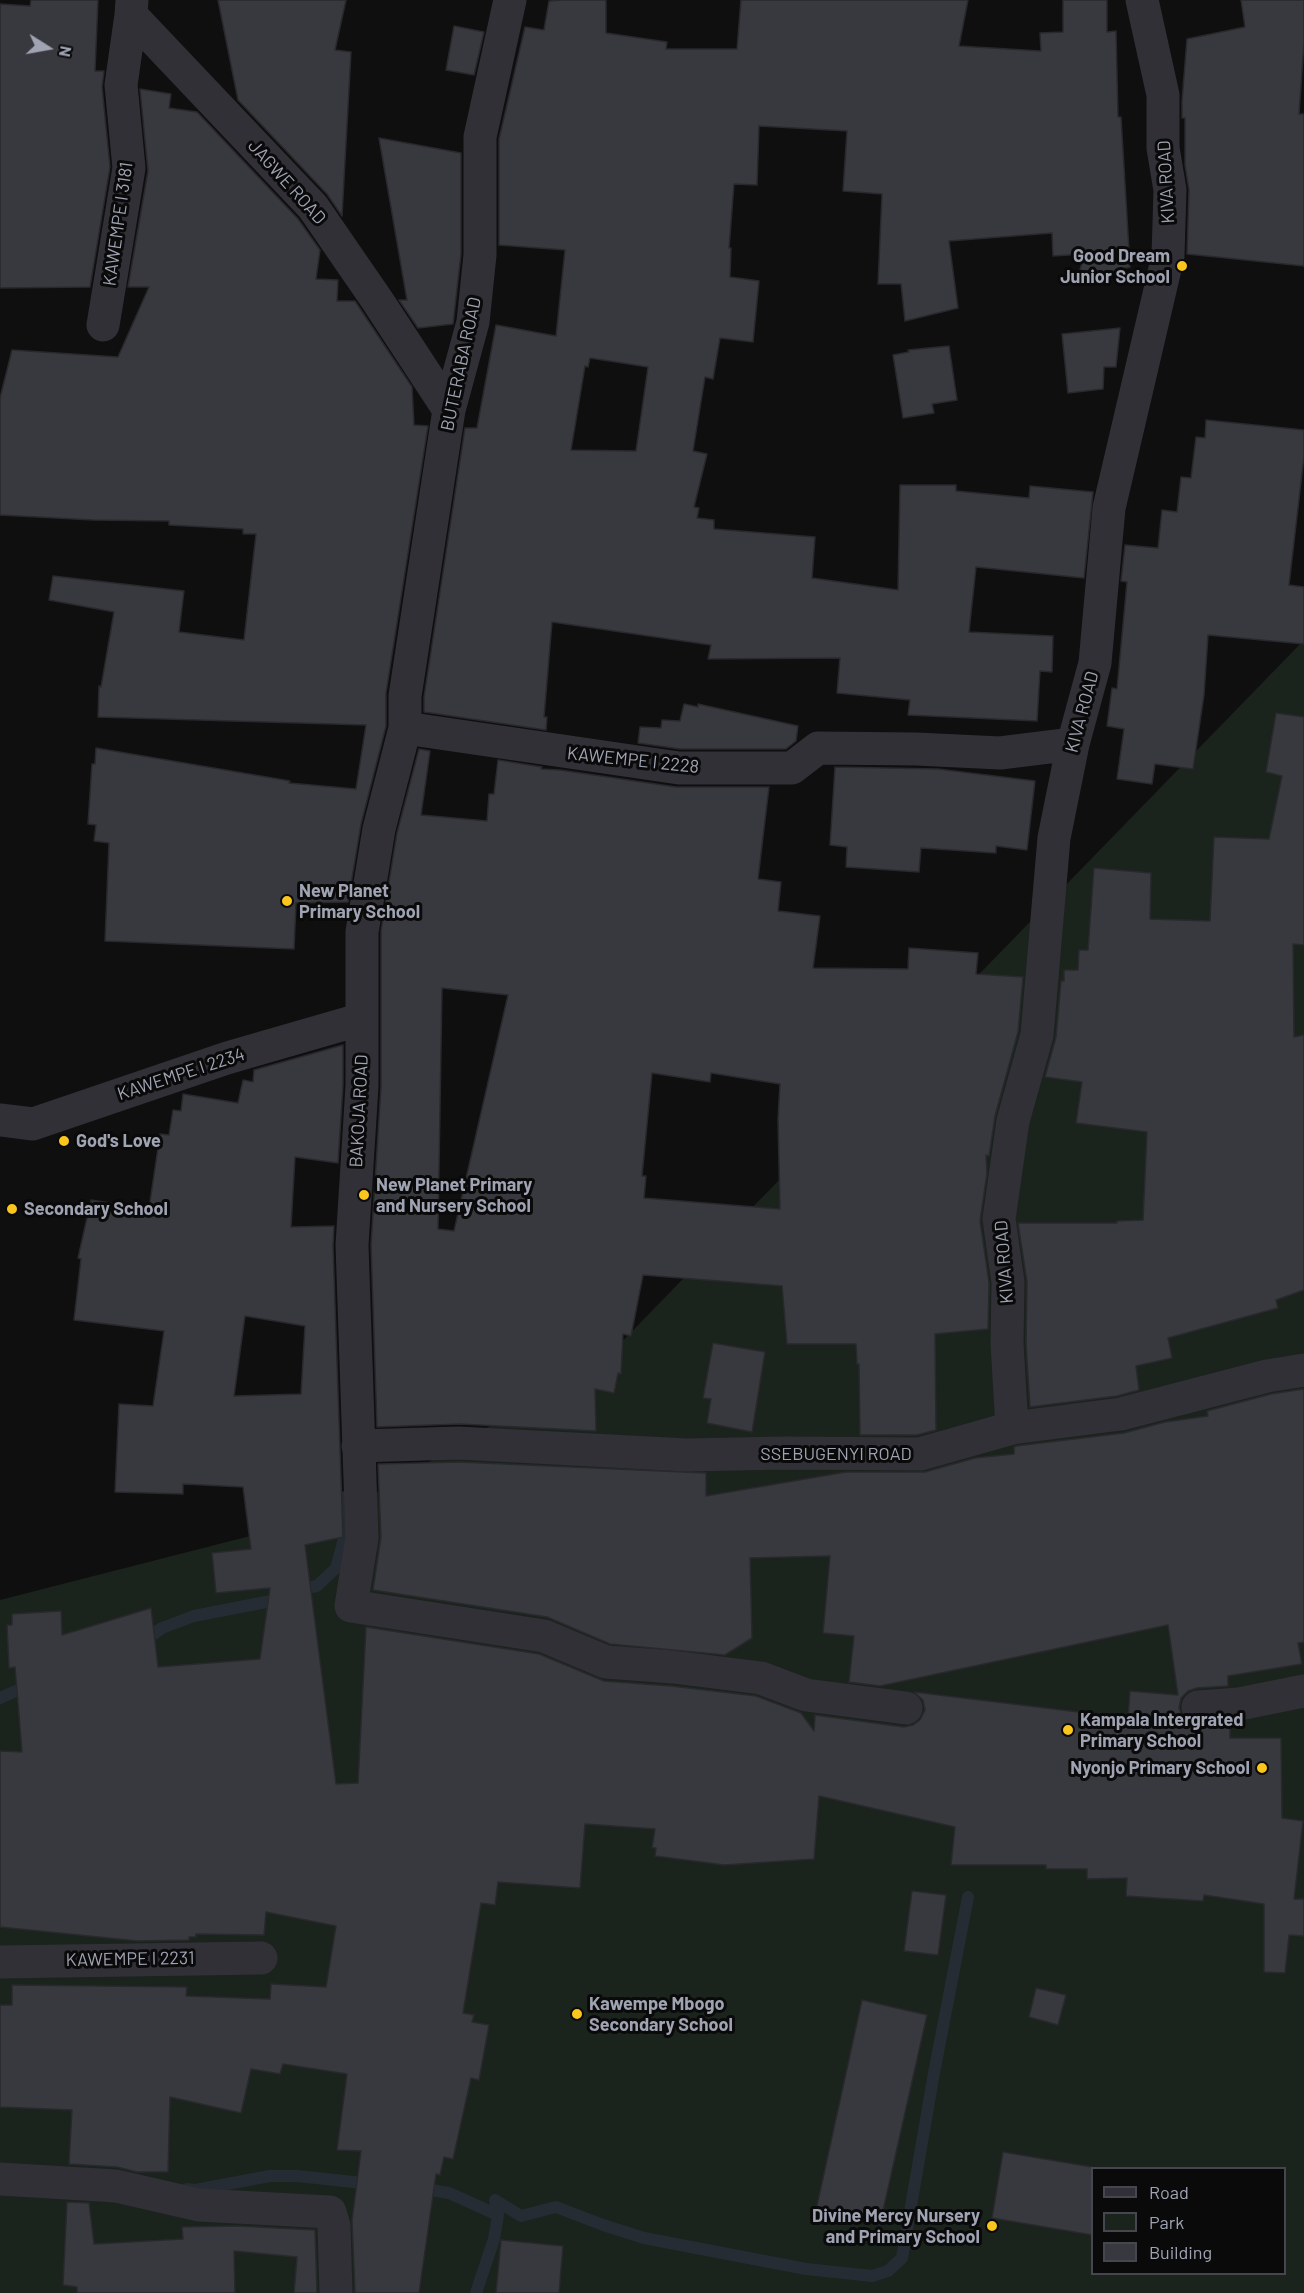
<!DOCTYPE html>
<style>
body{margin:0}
#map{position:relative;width:1304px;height:2293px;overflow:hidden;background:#0f0f10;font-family:Barlow,sans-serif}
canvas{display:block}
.legend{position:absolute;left:1091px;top:2167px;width:195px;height:108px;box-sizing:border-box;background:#0a0a0b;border:2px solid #46474e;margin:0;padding:8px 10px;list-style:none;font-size:18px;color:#9fa3b2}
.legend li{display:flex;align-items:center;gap:12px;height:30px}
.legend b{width:30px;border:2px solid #46474e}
.north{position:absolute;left:18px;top:18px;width:60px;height:60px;-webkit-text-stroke:4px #0a0a0b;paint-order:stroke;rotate:101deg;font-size:16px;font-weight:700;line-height:24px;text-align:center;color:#9fa3b2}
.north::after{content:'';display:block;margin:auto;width:21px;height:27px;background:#9fa3b2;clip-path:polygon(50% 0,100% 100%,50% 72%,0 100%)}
</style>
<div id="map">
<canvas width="1304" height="2293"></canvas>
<ul class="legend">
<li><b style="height:8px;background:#303036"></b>Road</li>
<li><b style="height:16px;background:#1b231d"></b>Park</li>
<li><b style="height:16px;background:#38393e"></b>Building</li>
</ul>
<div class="north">N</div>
</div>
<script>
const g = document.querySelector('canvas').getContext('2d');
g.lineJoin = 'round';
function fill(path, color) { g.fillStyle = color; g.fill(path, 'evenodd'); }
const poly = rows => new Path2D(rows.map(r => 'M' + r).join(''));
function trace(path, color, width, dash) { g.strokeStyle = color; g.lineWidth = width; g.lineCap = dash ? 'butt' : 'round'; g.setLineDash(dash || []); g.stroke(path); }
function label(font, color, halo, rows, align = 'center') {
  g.font = font + ' Barlow,sans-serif'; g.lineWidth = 6; g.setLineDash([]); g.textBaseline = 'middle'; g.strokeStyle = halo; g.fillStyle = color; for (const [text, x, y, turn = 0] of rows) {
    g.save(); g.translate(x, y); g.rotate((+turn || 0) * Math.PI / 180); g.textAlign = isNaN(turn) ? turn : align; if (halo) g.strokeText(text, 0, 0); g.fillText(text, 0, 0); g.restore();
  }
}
const green = poly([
 [1304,640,1304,2293,0,2293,0,1600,344,1512,607,1357],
 [1092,2168,1284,2168,1284,2274,1092,2274]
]);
const stream = poly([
 [141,1643,162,1628,194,1616,271,1601,295,1590,317,1586,336,1568,345,1535,345,1497],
 [0,1698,32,1684],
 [419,2188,449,2193,498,2215,495,2200,521,2216,556,2207,603,2225,644,2238,806,2269,872,2276,888,2271,902,2258,934,2073,968,1897],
 [187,2189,195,2190,270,2176,297,2176,372,2184],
 [476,2293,494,2239,498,2215]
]);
const building = poly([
 [31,0,98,0,95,71,104,71,102,87,110,167,90,287,0,288,0,4,30,6,31,0],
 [218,0,346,0,335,50,351,52,342,216,327,194,238,100,218,0],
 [561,0,606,0,606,33,667,42,666,49,737,49,741,0,968,0,959,46,1041,51,1040,33,1063,32,1063,0,1107,0,1107,32,1116,31,1118,117,1121,117,1130,267,1100,275,1080,270,1084,254,1053,256,1052,233,949,241,958,308,905,321,901,284,878,284,882,194,843,191,847,131,759,126,757,185,734,184,729,248,731,248,730,277,759,281,753,342,720,338,713,379,705,377,693,451,707,454,694,507,699,508,697,518,714,520,714,529,815,537,812,578,898,590,900,485,956,485,956,491,1029,498,1030,486,1093,492,1084,578,976,567,969,632,1053,636,1052,672,1040,671,1037,721,908,715,910,700,837,693,840,658,708,659,711,645,552,622,544,717,547,717,546,730,424,712,424,697,465,428,477,428,496,325,556,336,565,250,499,245,499,139,525,27,544,30,549,1,561,0],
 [590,358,648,367,636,451,571,450,585,366,588,367,590,358],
 [1241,0,1304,0,1304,42,1299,114,1304,114,1304,266,1187,254,1189,190,1185,165,1185,118,1182,118,1182,101,1187,39,1245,27,1241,0],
 [454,26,484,32,474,75,446,70,454,26],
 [140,89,171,94,169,108,197,112,298,219,320,250,316,279,338,280,337,301,355,301,412,387,414,425,428,426,386,693,386,726,361,824,348,902,296,903,294,949,105,941,109,843,94,841,96,825,88,824,92,764,95,764,96,748,290,781,289,783,356,789,366,725,98,717,99,686,101,687,114,612,49,600,53,576,184,591,179,632,244,640,256,534,243,534,243,529,169,525,169,521,93,520,0,515,0,398,12,350,118,357,149,287,128,287,148,171,140,89],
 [379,138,461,153,461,254,453,324,418,328,399,300,407,300,379,138],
 [1120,328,1116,367,1104,367,1103,389,1068,393,1062,334,1120,328],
 [949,346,957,400,932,404,934,413,903,418,893,355,909,352,908,350,949,346],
 [1206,420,1304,430,1304,456,1289,585,1304,587,1304,644,1208,635,1204,695,1193,769,1155,764,1152,784,1117,779,1124,729,1107,726,1112,688,1117,689,1127,582,1121,581,1125,545,1158,548,1162,510,1177,512,1181,477,1191,478,1196,437,1205,438,1206,420],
 [684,704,698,707,698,704,798,726,796,741,786,749,680,749,638,743,640,727,661,728,662,720,680,721,684,704],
 [1276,713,1304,717,1304,945,1293,944,1294,1037,1304,1035,1304,1290,1276,1300,1278,1308,1168,1338,1172,1358,1136,1366,1139,1390,1117,1396,1030,1407,1026,1344,1027,1282,1018,1223,1117,1223,1117,1221,1143,1220,1147,1132,1076,1123,1082,1082,1045,1077,1056,1037,1061,981,1064,981,1064,970,1078,970,1079,950,1088,950,1094,868,1151,873,1150,919,1210,921,1214,837,1269,839,1282,776,1266,772,1276,713],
 [419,749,430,751,421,815,487,821,489,794,494,794,498,760,542,767,541,769,560,770,676,787,769,787,758,879,781,882,778,911,820,916,813,968,908,969,909,948,978,953,976,974,1023,977,1018,1032,995,1116,989,1156,986,1155,987,1173,980,1221,989,1283,988,1329,935,1334,936,1430,917,1435,860,1435,859,1364,857,1364,856,1344,787,1344,782,1286,643,1275,631,1336,623,1334,621,1374,618,1373,614,1393,595,1389,596,1431,460,1424,377,1427,371,1245,381,1087,381,931,397,833,419,749],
 [442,988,508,995,454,1231,438,1229,442,988],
 [652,1073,710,1082,711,1073,780,1084,778,1119,780,1209,644,1198,646,1176,642,1176,652,1073],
 [835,767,938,769,1035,781,1027,850,996,846,996,853,921,848,919,872,846,867,847,847,830,845,835,767],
 [343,1045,343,1085,338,1163,295,1157,291,1227,334,1226,333,1246,343,1537,305,1545,336,1784,358,1783,366,1627,539,1654,604,1681,671,1686,756,1696,801,1713,814,1731,815,1715,904,1727,913,1725,920,1720,925,1710,923,1700,914,1692,1128,1718,1130,1691,1178,1695,1168,1625,880,1686,849,1682,854,1636,823,1633,830,1556,750,1558,752,1638,725,1655,610,1644,547,1617,373,1590,381,1537,378,1464,459,1462,706,1473,706,1496,846,1472,925,1472,975,1458,1014,1454,1014,1447,1016,1446,1124,1433,1165,1422,1208,1416,1207,1411,1271,1394,1304,1389,1304,1642,1298,1643,1302,1664,1228,1676,1228,1686,1197,1688,1188,1691,1181,1698,1179,1708,1183,1718,1190,1724,1199,1726,1230,1723,1230,1738,1281,1738,1282,1818,1303,1821,1294,1899,1304,1899,1304,1936,1289,1935,1285,1973,1264,1972,1264,1904,1204,1895,1203,1901,1126,1896,1127,1878,1087,1879,1087,1869,1046,1869,1046,1865,951,1865,955,1827,819,1796,814,1859,724,1865,655,1856,656,1848,652,1848,655,1829,585,1824,580,1888,498,1882,495,1905,481,1903,463,2013,474,2015,472,2022,489,2025,479,2080,471,2078,453,2159,444,2157,440,2175,436,2174,419,2293,355,2293,352,2220,361,2151,337,2150,347,2074,283,2064,280,2074,251,2069,241,2113,170,2097,168,2172,137,2172,117,2167,69,2164,72,2110,0,2107,0,2005,12,2005,12,1985,187,1987,186,1996,270,1999,271,1984,326,1987,336,1926,266,1912,264,1935,196,1934,196,1937,189,1937,189,1940,138,1941,0,1927,0,1751,22,1752,15,1667,9,1668,7,1625,12,1625,12,1614,61,1611,62,1635,151,1608,158,1667,260,1659,270,1588,216,1593,212,1553,251,1549,243,1487,183,1484,183,1494,115,1492,119,1404,153,1406,164,1331,74,1320,81,1259,78,1258,91,1200,149,1209,160,1134,169,1135,173,1110,181,1111,183,1094,238,1103,243,1080,253,1082,254,1070,343,1045],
 [245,1316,305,1326,301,1394,234,1396,245,1316],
 [713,1343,765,1352,752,1432,707,1423,711,1399,703,1398,713,1343],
 [912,1891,946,1895,938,1955,904,1951,912,1891],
 [1036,1988,1066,1995,1058,2025,1029,2017,1036,1988],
 [862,2000,927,2015,880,2224,816,2210,862,2000],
 [1003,2152,1092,2167,1092,2235,992,2218,1003,2152],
 [67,2202,89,2203,94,2244,183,2239,182,2227,238,2226,315,2230,317,2293,294,2293,297,2257,234,2251,235,2293,77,2293,77,2287,63,2285,67,2202],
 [501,2240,563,2246,559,2293,496,2293,501,2240]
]);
const minor = poly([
 [132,0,131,15,313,207,377,300,449,410],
 [510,0,480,137,480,255,473,322,449,410,405,696,405,728,379,829,362,932,362,1086,352,1245,362,1538,351,1606,544,1636,606,1662,673,1667,761,1678,806,1695,906,1708],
 [103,325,129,168,121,85,131,15],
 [405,728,679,768,792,768,818,748,916,749,1000,753,1073,744],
 [0,1120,33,1124,227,1058,362,1019],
 [1012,1428,1007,1344,1008,1282,999,1219,1013,1121,1037,1035,1054,838,1073,744,1095,663,1109,508,1168,256,1170,190,1163,148,1163,95,1142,0],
 [358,1446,459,1443,687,1455,785,1453,920,1454,1012,1428,1121,1414,1267,1376,1304,1370],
 [1198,1707,1239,1704,1304,1691],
 [0,1962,261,1958],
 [0,2179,116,2186,199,2205,330,2212,334,2226,336,2293]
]);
const markers = [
 [1182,266,6,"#fac51d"],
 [287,901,6,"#fac51d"],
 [64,1141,6,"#fac51d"],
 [364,1195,6,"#fac51d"],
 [12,1209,6,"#fac51d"],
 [1068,1730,6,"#fac51d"],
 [1262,1768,6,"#fac51d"],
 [577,2014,6,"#fac51d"],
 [992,2226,6,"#fac51d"]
];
const streetNames = [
 ["JAGWE ROAD",287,182,48],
 ["KIVA ROAD",1166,182,-93],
 ["KAWEMPE I 3181",118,224,-82],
 ["BUTERABA ROAD",461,364,-78],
 ["KIVA ROAD",1082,712,-75],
 ["KAWEMPE I 2228",633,760,6],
 ["KAWEMPE I 2234",181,1074,-18],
 ["BAKOJA ROAD",359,1111,-87],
 ["KIVA ROAD",1004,1262,-94],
 ["SSEBUGENYI ROAD",836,1454],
 ["KAWEMPE I 2231",130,1959,-1]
];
const poiNames = [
 ["Good Dream",1170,256,"right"],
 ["Junior School",1170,277,"right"],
 ["New Planet",299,891],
 ["Primary School",299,912],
 ["God's Love",76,1141],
 ["New Planet Primary",376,1185],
 ["and Nursery School",376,1206],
 ["Secondary School",24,1209],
 ["Kampala Intergrated",1080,1720],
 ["Primary School",1080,1741],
 ["Nyonjo Primary School",1250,1768,"right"],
 ["Kawempe Mbogo",589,2004],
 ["Secondary School",589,2025],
 ["Divine Mercy Nursery",980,2216,"right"],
 ["and Primary School",980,2237,"right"]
];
fill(green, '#1b231d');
trace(stream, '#252c34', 12);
fill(building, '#38393e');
trace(building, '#29292d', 1.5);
trace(minor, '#303036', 33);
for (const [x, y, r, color] of markers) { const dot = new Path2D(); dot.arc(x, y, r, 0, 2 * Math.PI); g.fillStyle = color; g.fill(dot); trace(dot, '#0a0a0b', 2); }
label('18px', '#9fa3b2', '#0a0a0b', streetNames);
label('bold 18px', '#9fa3b2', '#0a0a0b', poiNames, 'left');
</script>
